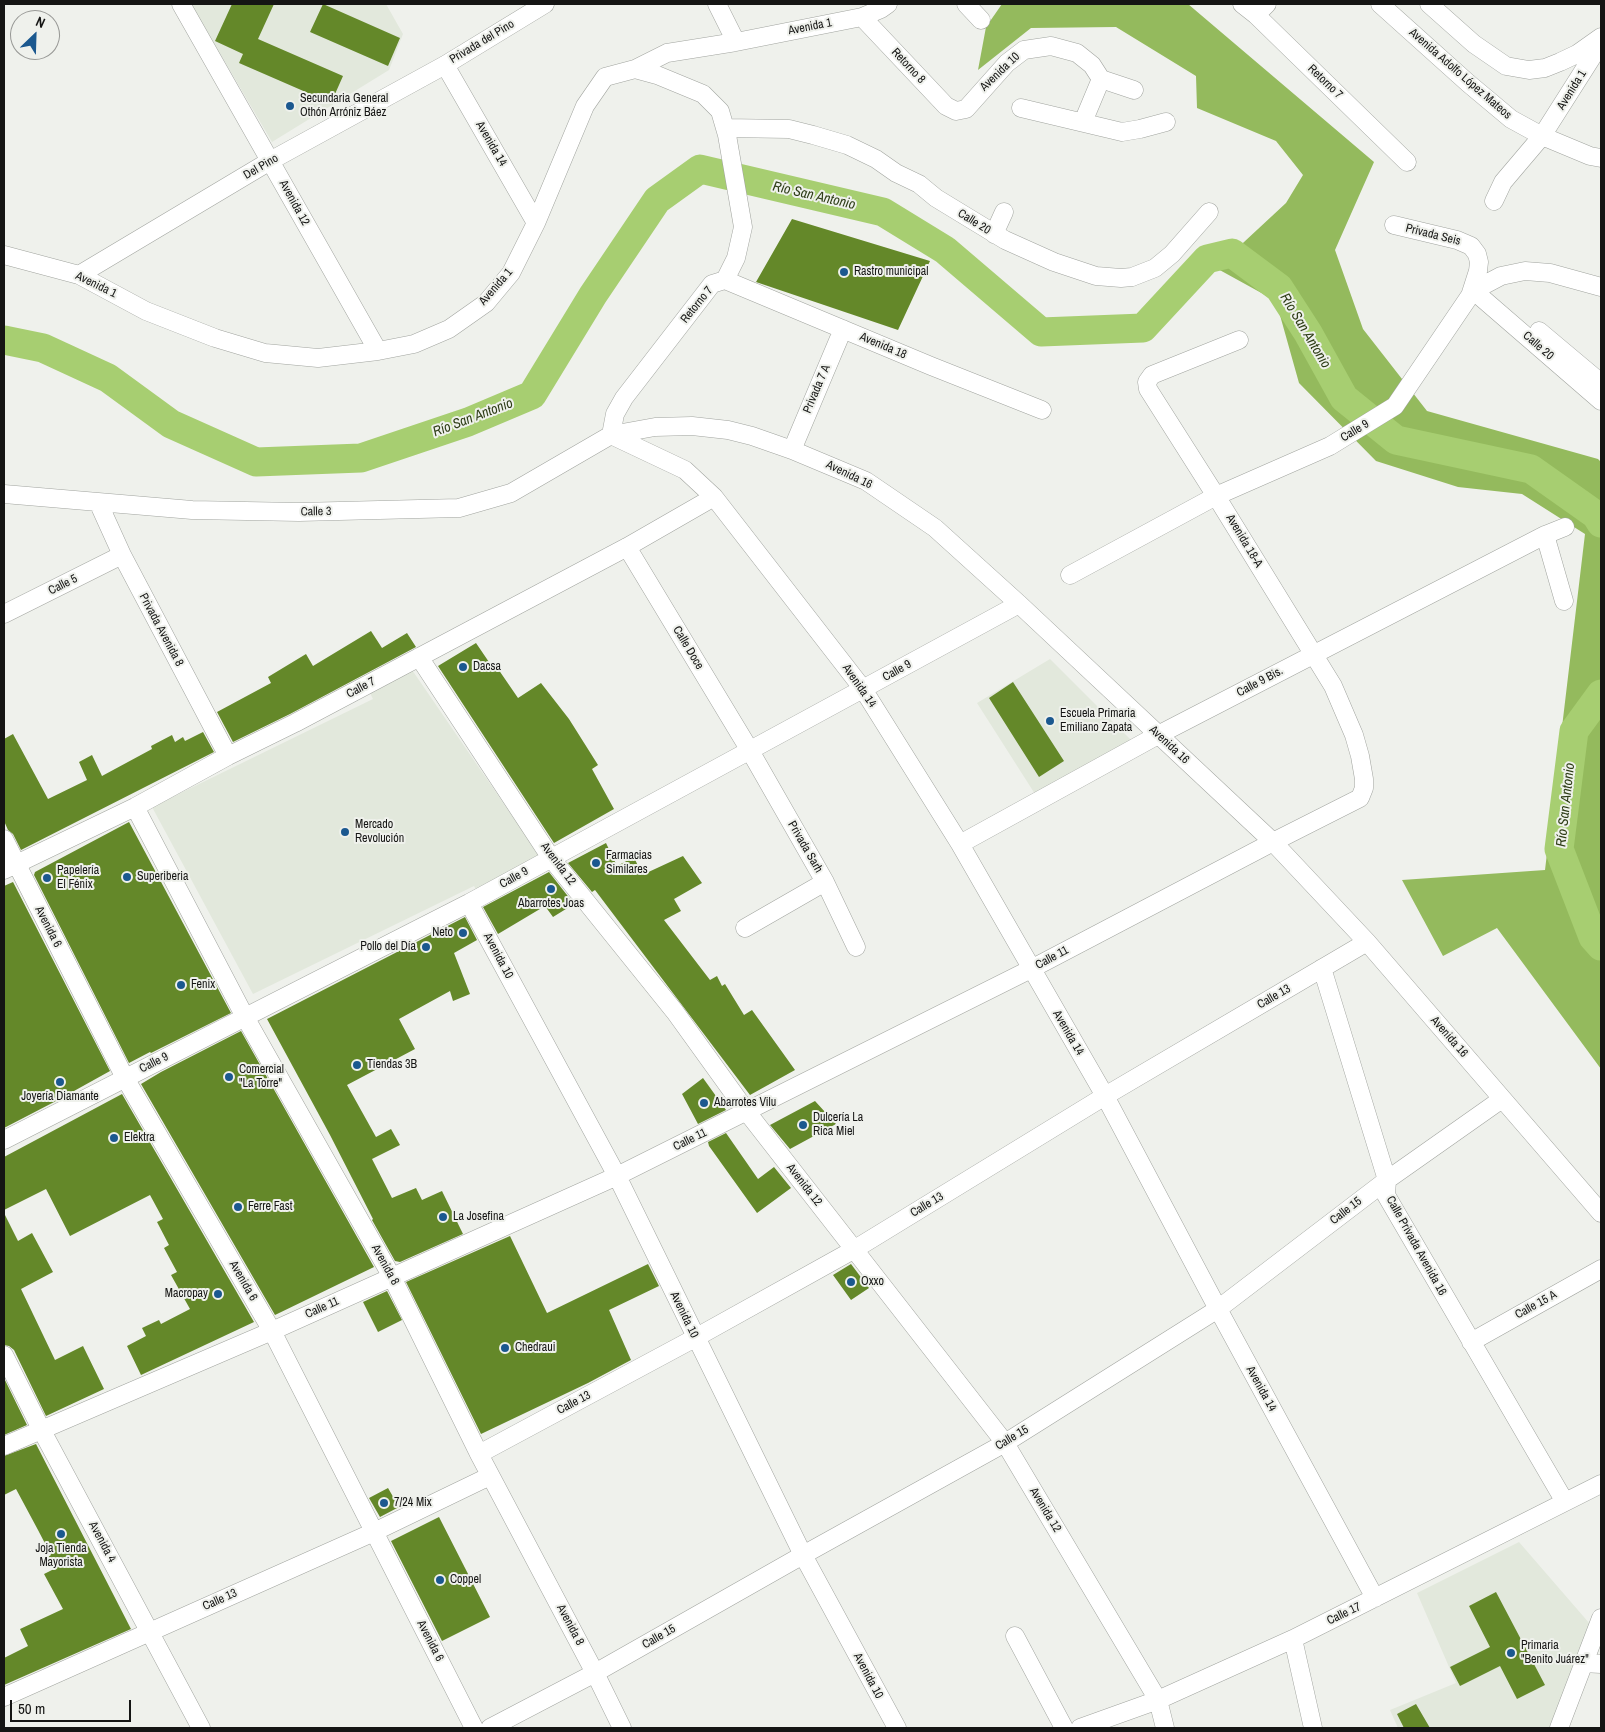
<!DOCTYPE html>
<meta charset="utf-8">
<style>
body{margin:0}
#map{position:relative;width:1605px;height:1732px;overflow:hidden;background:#eff1ec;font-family:"Archivo Narrow",sans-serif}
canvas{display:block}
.frame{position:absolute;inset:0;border:5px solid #151514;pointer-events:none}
.north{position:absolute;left:10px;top:10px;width:50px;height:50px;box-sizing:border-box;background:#eff1ec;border:1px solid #989996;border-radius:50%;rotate:24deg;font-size:14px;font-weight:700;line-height:20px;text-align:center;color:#151514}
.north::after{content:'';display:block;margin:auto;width:18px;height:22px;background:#1b588f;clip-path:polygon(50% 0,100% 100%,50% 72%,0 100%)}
.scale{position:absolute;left:10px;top:1700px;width:121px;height:22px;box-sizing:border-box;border:2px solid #151514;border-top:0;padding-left:6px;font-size:15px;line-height:18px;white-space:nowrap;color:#151514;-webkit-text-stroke:4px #eff1ec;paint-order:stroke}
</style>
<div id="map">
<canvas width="1605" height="1732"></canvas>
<div class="frame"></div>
<div class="north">N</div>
<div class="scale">50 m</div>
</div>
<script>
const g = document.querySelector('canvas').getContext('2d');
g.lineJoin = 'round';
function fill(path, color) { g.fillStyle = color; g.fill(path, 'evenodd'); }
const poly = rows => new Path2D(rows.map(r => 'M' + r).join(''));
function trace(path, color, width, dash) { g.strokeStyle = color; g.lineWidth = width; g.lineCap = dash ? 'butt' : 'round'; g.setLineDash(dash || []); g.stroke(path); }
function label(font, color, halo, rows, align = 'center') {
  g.font = font + ' "Archivo Narrow",sans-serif'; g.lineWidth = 4; g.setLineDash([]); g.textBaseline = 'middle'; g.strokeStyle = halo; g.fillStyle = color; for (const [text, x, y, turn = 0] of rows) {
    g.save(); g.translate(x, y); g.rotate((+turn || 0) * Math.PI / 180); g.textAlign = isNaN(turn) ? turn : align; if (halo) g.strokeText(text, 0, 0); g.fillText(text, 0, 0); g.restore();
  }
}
const built = poly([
 [191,4,386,4,403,34,389,70,272,142],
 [1050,659,1131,740,1035,794,977,703],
 [410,667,541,858,478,893,474,886,253,994,152,807,373,699,368,689],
 [1519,1542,1590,1624,1551,1728,1398,1728,1390,1710,1456,1683,1417,1593]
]);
const forest = poly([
 [1002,4,1188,4,1374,162,1335,250,1363,329,1427,411,1598,459,1601,462,1601,1069,1497,928,1443,956,1402,880,1545,870,1585,534,1522,494,1458,487,1376,461,1299,383,1276,301,1216,268,1286,203,1303,175,1276,141,1197,108,1196,76,1116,27,1031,28,978,70,986,27]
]);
const river = poly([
 [4,340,43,348,108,378,171,424,256,462,361,458,468,422,532,395,593,295,657,200,700,169,883,212,945,250,1041,332,1143,328,1207,259,1232,253,1279,288,1308,333,1344,398,1396,440,1531,469,1596,515,1601,523],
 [1601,694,1574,731,1559,849,1593,937,1601,946]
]);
const building = poly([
 [232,4,274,4,258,39,343,76,331,103,239,63,243,54,215,41],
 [323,4,400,38,388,66,310,32],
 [792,219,930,261,898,330,756,282],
 [371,631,382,648,407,633,416,647,290,714,233,742,217,712,271,683,268,677,306,654,313,666],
 [476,643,491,665,494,663,518,698,541,683,569,719,598,765,592,769,614,809,554,843,438,666],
 [1013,682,1064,761,1039,777,989,698],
 [203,732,214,752,21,850,13,834,8,830,4,821,4,739,13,734,48,799,87,780,79,762,92,755,102,776,152,749,151,746,172,735,175,742,183,737,185,741],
 [129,822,231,1013,151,1053,150,1052,129,1063,34,875,35,872],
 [606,843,617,866,634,857,642,875,683,856,702,883,674,899,681,911,664,920,710,980,717,976,722,986,725,984,744,1015,752,1010,795,1070,750,1095,595,890,592,892,568,863],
 [549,872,574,904,553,917,545,906,498,934,483,907],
 [13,882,110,1071,56,1101,4,1128,4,886],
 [465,917,477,940,454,953,470,994,453,1001,450,991,399,1019,415,1049,347,1085,376,1137,391,1129,400,1145,372,1159,392,1198,416,1188,422,1200,442,1191,463,1234,400,1262,395,1261,372,1220,373,1219,330,1135,267,1019],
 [241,1031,374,1267,275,1315,141,1084,161,1072],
 [703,1078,726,1110,698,1124,682,1094],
 [122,1094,254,1322,141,1375,127,1346,146,1336,142,1328,159,1320,161,1324,190,1309,171,1275,177,1272,164,1248,169,1245,157,1222,163,1219,150,1195,70,1236,46,1189,4,1210,4,1157],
 [815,1101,836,1124,790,1149,770,1125],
 [726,1133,758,1179,774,1167,791,1188,757,1213,709,1146,708,1142],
 [4,1213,18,1241,32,1233,53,1272,21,1289,55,1360,83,1346,104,1389,46,1416,14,1350,9,1346,4,1345],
 [510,1236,547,1313,648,1264,659,1286,609,1310,631,1360,588,1383,481,1434,406,1282],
 [851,1264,869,1288,851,1300,833,1275],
 [387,1291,402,1320,378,1332,363,1302],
 [4,1378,27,1425,4,1435],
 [36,1444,131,1629,4,1685,4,1658,28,1646,20,1629,63,1609,44,1574,54,1569,48,1557,51,1555,38,1530,16,1489,4,1495,4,1456],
 [388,1488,399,1507,380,1517,369,1498],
 [439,1517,490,1617,442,1641,391,1541],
 [1496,1592,1545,1685,1517,1699,1500,1666,1460,1686,1450,1667,1490,1647,1469,1606],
 [1416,1704,1430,1728,1404,1728,1397,1714]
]);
const minor = poly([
 [181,4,378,351],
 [717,4,736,42],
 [966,4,981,20],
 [1242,4,1256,15,1407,162],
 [1380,4,1468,83,1511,119,1542,136,1590,156,1601,158],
 [1429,4,1474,44,1506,66,1529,70,1545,68,1560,62,1577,54,1601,37],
 [1256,15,1267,4],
 [862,17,946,106,956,111,966,109,1007,63,1024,50,1051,46,1077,53,1092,65,1101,79],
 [445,65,536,223],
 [1101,79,1134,90],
 [1021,108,1122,132,1140,129,1166,122],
 [1083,122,1101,79],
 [725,128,789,129,813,135,847,145,876,159,896,173,919,184,936,198,1005,240,1054,262,1096,276,1121,278,1132,277,1155,268,1172,254,1209,212],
 [1494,201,1503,182,1542,136,1601,43],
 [1394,225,1457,240,1471,246,1477,254,1479,262,1478,271,1470,296],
 [994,234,1004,212],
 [4,255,79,275,146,311,215,338,265,353,318,358,378,351,414,344,449,329,486,303,511,273,536,223,585,106,605,77,635,69,667,53,736,42,862,17,881,9,888,4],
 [79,275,270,161,445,65,545,4],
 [725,280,931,366,1042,410],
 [1475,292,1601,401],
 [1539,331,1601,383],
 [611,435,685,470,714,497,863,689,960,844,1105,1096,1218,1309,1375,1598],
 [611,435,615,414,624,398,712,284,725,280,736,258,743,227,727,135,720,111,703,94,657,75,635,69],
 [792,450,843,329],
 [4,494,192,510,299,512,459,508,511,493,611,435,655,427,692,426,728,430,752,436,792,450,866,481,935,528,1019,604,1273,842,1367,942,1601,1213],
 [98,502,122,555,228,756],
 [1545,535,1564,601],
 [627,547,749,749,825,882,856,947],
 [1070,575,1216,496,1330,446,1395,406,1469,297,1484,285,1501,276,1525,271,1550,273,1601,287],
 [4,614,122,555],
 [419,657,551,858,675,1012,747,1112,1005,1443,1158,1700,1165,1728],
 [135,807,245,1017,392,1277,479,1454,595,1673,622,1728],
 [4,839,125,1078,272,1331,474,1728],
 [960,844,1158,735,1545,535,1565,527],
 [4,870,135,807,228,756,295,723,627,547,714,497],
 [469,903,617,1176,803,1555,897,1728],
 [745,928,825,882],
 [1322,968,1387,1180,1386,1195,1565,1502],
 [4,1140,469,903,1019,604],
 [1471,1342,1601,1269],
 [4,1355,41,1429,201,1728],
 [4,1446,272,1331,617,1176,1031,969,1273,842,1360,798,1364,788,1364,779,1360,756,1354,735,1333,686,1216,496,1148,389,1147,382,1152,375,1239,340],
 [479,1454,695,1338,855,1249,1105,1096,1367,942],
 [1015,1636,1064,1728],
 [1293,1639,1313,1728],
 [1583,1663,1601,1664],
 [4,1697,374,1532,490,1476],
 [490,1728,595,1673,803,1555,1005,1443,1218,1309,1387,1180,1502,1099],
 [1080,1728,1158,1700,1293,1639,1601,1484],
 [1559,1728,1601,1618]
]);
const markers = [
 [290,106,5,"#1b588f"],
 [844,272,5,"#1b588f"],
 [463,667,5,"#1b588f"],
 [1050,721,5,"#1b588f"],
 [345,832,5,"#1b588f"],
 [596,863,5,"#1b588f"],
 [127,877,5,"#1b588f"],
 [47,878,5,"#1b588f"],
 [551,889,5,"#1b588f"],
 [463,933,5,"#1b588f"],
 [426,947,5,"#1b588f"],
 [181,985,5,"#1b588f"],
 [357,1065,5,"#1b588f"],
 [229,1077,5,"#1b588f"],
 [60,1082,5,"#1b588f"],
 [704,1103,5,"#1b588f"],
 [803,1125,5,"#1b588f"],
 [114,1138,5,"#1b588f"],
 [238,1207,5,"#1b588f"],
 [443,1217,5,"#1b588f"],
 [851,1282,5,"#1b588f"],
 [218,1294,5,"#1b588f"],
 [505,1348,5,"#1b588f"],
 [384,1503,5,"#1b588f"],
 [61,1534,5,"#1b588f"],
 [440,1580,5,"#1b588f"],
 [1511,1653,5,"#1b588f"]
];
const streetNames = [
 ["Avenida 1",810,27,-11],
 ["Privada del Pino",482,42,-31],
 ["Retorno 8",908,66,47],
 ["Avenida 10",1000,72,-44],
 ["Avenida Adolfo López Mateos",1460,74,41],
 ["Retorno 7",1325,82,44],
 ["Avenida 1",1572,90,-58],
 ["Avenida 14",491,144,60],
 ["Del Pino",261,167,-30],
 ["Avenida 12",294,203,61],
 ["Calle 20",974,222,32],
 ["Privada Seis",1433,235,14],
 ["Avenida 1",96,285,26],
 ["Avenida 1",496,287,-49],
 ["Retorno 7",697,305,-51],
 ["Avenida 18",883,346,23],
 ["Calle 20",1538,346,41],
 ["Privada 7 A",817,389,-67],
 ["Calle 9",1355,431,-31],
 ["Avenida 16",849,475,26],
 ["Calle 3",316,512,-1],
 ["Avenida 18-A",1244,541,59],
 ["Calle 5",63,585,-27],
 ["Privada Avenida 8",161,630,62],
 ["Calle Doce",688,648,59],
 ["Calle 9",897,671,-29],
 ["Calle 9 Bis.",1260,682,-28],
 ["Avenida 14",859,686,55],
 ["Calle 7",361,688,-28],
 ["Avenida 16",1169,745,43],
 ["Privada Sarh",805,847,60],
 ["Avenida 12",558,864,53],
 ["Calle 9",514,878,-29],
 ["Avenida 6",48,927,63],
 ["Avenida 10",498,956,62],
 ["Calle 11",1052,958,-28],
 ["Calle 13",1274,997,-30],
 ["Avenida 14",1068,1033,60],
 ["Avenida 16",1449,1037,49],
 ["Calle 9",154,1063,-27],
 ["Calle 11",690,1140,-26],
 ["Avenida 12",804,1185,52],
 ["Calle 13",927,1205,-31],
 ["Calle 15",1346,1211,-38],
 ["Calle Privada Avenida 16",1416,1246,61],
 ["Avenida 8",385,1265,61],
 ["Avenida 6",243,1281,60],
 ["Calle 15 A",1536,1305,-29],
 ["Calle 11",322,1308,-24],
 ["Avenida 10",684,1315,64],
 ["Avenida 14",1261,1389,61],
 ["Calle 13",574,1403,-28],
 ["Calle 15",1012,1438,-31],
 ["Avenida 12",1045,1510,59],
 ["Avenida 4",102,1542,62],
 ["Calle 13",220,1600,-24],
 ["Calle 17",1344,1614,-26],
 ["Avenida 8",570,1625,62],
 ["Calle 15",659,1637,-30],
 ["Avenida 6",430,1641,63],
 ["Avenida 10",868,1676,62]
];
const poiNames = [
 ["Secundaria General",300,99],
 ["Othón Arróniz Báez",300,113],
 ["Rastro municipal",854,272],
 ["Dacsa",473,667],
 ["Escuela Primaria",1060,714],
 ["Emiliano Zapata",1060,728],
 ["Mercado",355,825],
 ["Revolución",355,839],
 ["Farmacias",606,856],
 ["Similares",606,870],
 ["Papelería",57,871],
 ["El Fénix",57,885],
 ["Superiberia",137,877],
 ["Abarrotes Joas",551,904,"center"],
 ["Neto",453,933,"right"],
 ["Pollo del Día",416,947,"right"],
 ["Fenix",191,985],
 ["Tiendas 3B",367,1065],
 ["Comercial",239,1070],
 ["\"La Torre\"",239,1084],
 ["Joyería Diamante",60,1097,"center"],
 ["Abarrotes Vilu",714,1103],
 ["Dulcería La",813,1118],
 ["Rica Miel",813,1132],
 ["Elektra",124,1138],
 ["Ferre Fast",248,1207],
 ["La Josefina",453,1217],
 ["Oxxo",861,1282],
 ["Macropay",208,1294,"right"],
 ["Chedraui",515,1348],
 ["7/24 Mix",394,1503],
 ["Joja Tienda",61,1549,"center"],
 ["Mayorista",61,1563,"center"],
 ["Coppel",450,1580],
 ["Primaria",1521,1646],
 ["\"Benito Juárez\"",1521,1660]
];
const waterNames = [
 ["Río San Antonio",814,196,13],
 ["Río San Antonio",1305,331,59],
 ["Río San Antonio",473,418,-21],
 ["Río San Antonio",1566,805,-84]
];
fill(built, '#e2e8dc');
fill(forest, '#94ba5d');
trace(river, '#a7ce71', 29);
fill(building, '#648829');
trace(minor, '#a1a49f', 19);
trace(minor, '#fff', 18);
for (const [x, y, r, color] of markers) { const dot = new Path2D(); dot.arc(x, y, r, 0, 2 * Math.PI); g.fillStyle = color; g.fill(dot); trace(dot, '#eff1ec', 2); }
label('12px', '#151514', '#eff1ec', streetNames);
label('12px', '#151514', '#eff1ec', poiNames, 'left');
label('italic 14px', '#2e3d17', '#eff1ec', waterNames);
</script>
